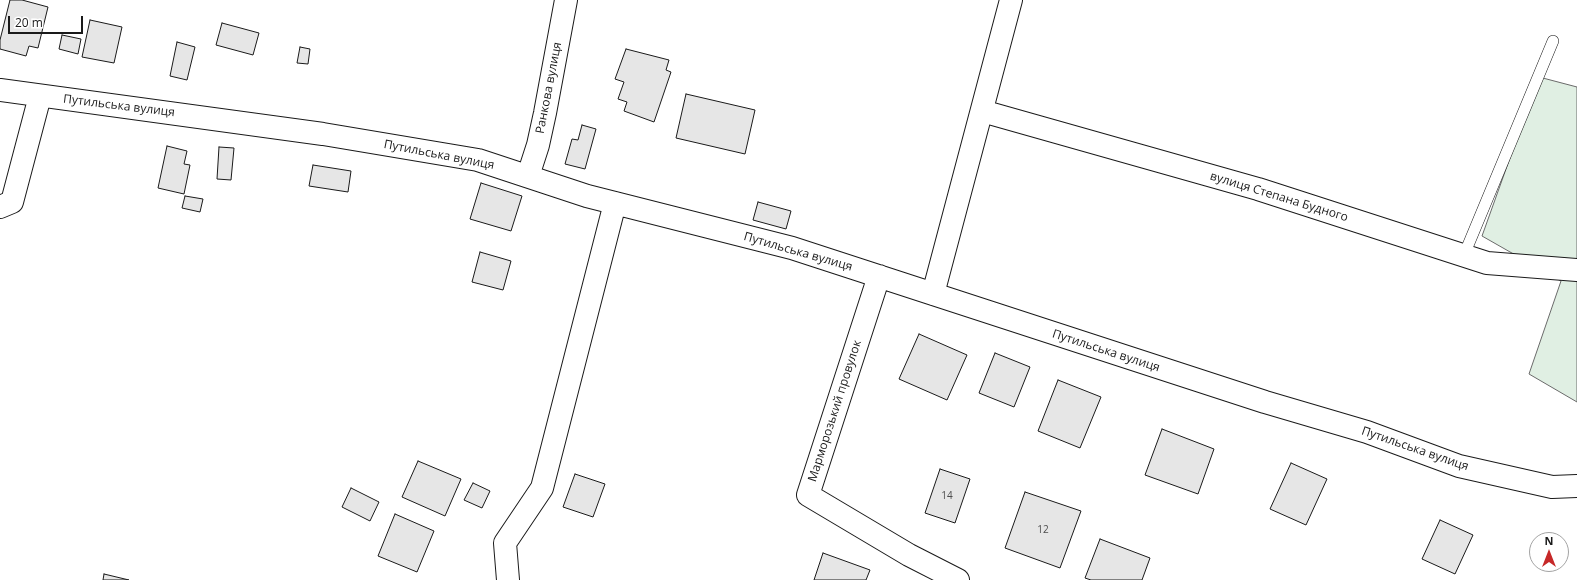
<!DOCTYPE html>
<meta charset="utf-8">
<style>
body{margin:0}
#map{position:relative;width:1577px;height:580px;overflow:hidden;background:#fff;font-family:"Open Sans",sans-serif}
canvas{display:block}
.north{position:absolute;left:1529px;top:532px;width:40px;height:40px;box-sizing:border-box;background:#fff;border:1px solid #a3a3a3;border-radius:50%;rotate:0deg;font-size:11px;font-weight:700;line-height:16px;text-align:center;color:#1a1a1a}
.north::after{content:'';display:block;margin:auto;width:14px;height:18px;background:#c62828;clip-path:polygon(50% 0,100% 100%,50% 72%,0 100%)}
.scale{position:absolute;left:8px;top:16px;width:75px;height:18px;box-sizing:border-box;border:2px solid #1a1a1a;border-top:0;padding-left:5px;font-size:12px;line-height:14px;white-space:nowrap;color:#1a1a1a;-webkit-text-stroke:3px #fff;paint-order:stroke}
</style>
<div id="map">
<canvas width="1577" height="580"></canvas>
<div class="north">N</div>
<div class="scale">20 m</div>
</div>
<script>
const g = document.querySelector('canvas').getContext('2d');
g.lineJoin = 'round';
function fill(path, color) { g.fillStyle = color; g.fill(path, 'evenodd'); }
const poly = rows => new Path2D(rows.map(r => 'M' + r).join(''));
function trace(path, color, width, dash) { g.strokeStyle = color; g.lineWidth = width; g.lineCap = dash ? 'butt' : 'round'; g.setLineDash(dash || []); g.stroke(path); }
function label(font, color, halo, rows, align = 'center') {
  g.font = font + ' "Open Sans",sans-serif'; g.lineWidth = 3; g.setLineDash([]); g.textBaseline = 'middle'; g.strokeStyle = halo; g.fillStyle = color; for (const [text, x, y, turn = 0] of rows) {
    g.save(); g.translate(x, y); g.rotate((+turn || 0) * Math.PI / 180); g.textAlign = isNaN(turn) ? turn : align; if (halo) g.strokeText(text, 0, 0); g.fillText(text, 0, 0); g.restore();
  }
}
const green = poly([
 [1539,77,1577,87,1577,402,1529,374,1561,281,1482,236,1539,77]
]);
const building = poly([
 [10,0,22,0,48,7,38,48,29,46,26,56,0,49,0,40,10,0],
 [90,20,122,27,114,63,82,57,90,20],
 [222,23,259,33,253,55,216,45,222,23],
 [62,35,81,39,78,54,59,49,62,35],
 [177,42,195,47,187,80,170,76,177,42],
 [300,47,310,49,308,64,297,63,300,47],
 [626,49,669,60,666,70,671,72,654,122,624,111,627,102,618,99,624,82,615,79,626,49],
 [686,94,755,110,745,154,676,138,686,94],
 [582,125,596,129,585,169,565,164,572,139,578,140,582,125],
 [167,146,187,151,184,164,190,165,184,194,158,188,167,146],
 [219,147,234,148,231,180,217,179,219,147],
 [313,165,351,171,348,192,309,186,313,165],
 [481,183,522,196,511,231,470,219,481,183],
 [185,196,203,199,200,212,182,208,185,196],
 [758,202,791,211,786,229,753,220,758,202],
 [480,252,511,261,503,290,472,282,480,252],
 [919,334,967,355,947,400,899,379,919,334],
 [995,353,1030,367,1014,407,979,393,995,353],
 [1058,380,1101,397,1080,448,1038,431,1058,380],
 [1162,429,1214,449,1198,494,1145,475,1162,429],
 [418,461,461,479,445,516,402,497,418,461],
 [1291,463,1327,479,1306,525,1270,509,1291,463],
 [940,469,970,479,955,523,925,513,940,469],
 [575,474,605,484,593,517,563,507,575,474],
 [473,483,490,491,482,508,464,500,473,483],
 [351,488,379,502,370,521,342,507,351,488],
 [1025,492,1081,511,1060,568,1005,548,1025,492],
 [395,514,434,531,417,572,378,556,395,514],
 [1440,520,1473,535,1455,574,1422,559,1440,520],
 [1100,539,1150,558,1142,580,1091,580,1085,578,1100,539],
 [823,553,870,570,866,580,814,580,823,553],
 [104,574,129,580,103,580,104,574]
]);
const service = poly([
 [1464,255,1553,41]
]);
const minor = poly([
 [0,90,323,134,478,160,587,196,792,248,1265,402,1367,432,1459,466,1552,487,1577,486],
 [982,111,1258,189,1487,263,1577,270],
 [528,176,538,145,545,113,566,0],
 [0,207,12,202,40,96],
 [879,276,808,495,909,555,958,580],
 [933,294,1011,0],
 [508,580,505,543,542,488,615,203]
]);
const numberNames = [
 ["14",947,496],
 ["12",1043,530]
];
const streetNames = [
 ["Ранкова вулиця",549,88,-79],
 ["Путильська вулиця",119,106,7],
 ["Путильська вулиця",439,155,11],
 ["вулиця Степана Будного",1279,197,17],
 ["Путильська вулиця",798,252,16],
 ["Путильська вулиця",1106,351,18],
 ["Марморозький провулок",835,411,-72],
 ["Путильська вулиця",1415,449,19]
];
fill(green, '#e0efe3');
trace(green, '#6a6a6a', 1);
fill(building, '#e6e6e6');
trace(building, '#1a1a1a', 1);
trace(service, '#1a1a1a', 12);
trace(minor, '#1a1a1a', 24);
trace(service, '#fff', 11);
trace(minor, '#fff', 22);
label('10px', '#4d4d4d', null, numberNames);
label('12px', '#1a1a1a', '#fff', streetNames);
</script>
